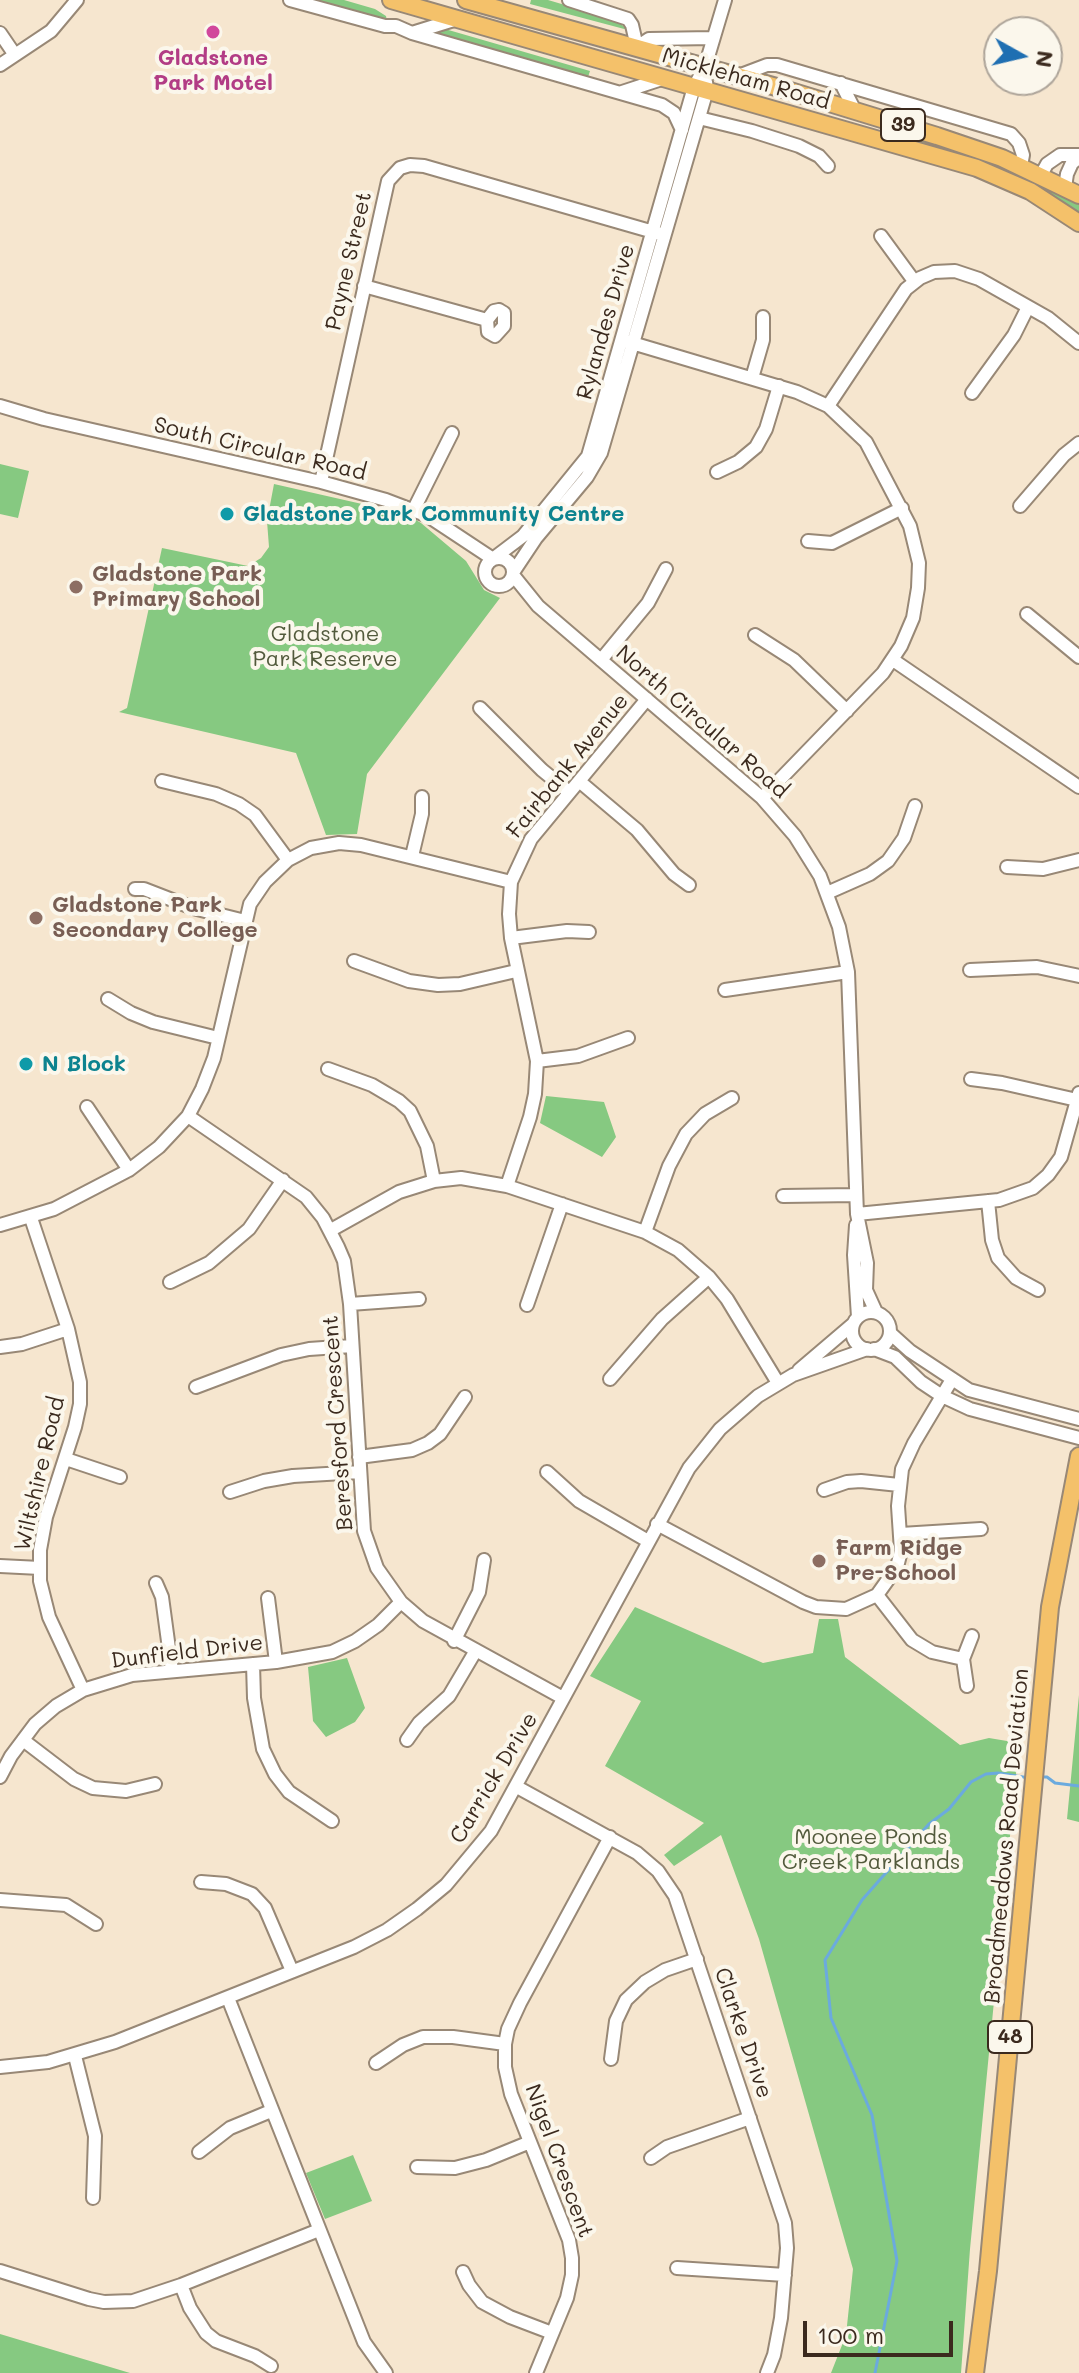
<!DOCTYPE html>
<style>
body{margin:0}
#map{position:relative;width:1079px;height:2373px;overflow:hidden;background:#f6e6cf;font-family:Mali,sans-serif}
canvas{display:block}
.north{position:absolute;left:983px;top:16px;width:80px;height:80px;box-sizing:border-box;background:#fbf7ec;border:2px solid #aea59a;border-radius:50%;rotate:98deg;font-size:22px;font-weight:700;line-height:32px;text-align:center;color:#3b2a1e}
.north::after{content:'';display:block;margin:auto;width:28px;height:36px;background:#1f6fb2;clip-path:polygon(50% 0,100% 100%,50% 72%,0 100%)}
.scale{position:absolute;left:803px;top:2321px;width:150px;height:36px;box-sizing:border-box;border:4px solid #3b2a1e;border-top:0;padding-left:10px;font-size:24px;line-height:28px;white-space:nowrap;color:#3b2a1e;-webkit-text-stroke:6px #fbf7ec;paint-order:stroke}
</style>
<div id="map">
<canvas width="1079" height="2373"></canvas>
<div class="north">N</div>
<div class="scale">100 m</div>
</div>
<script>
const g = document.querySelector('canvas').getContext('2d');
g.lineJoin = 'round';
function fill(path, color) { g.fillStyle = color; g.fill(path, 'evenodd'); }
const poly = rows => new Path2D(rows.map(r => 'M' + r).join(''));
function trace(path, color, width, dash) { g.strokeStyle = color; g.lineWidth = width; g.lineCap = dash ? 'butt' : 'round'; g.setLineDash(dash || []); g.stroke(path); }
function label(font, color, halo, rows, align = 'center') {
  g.font = font + ' Mali,sans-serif'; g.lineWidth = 8; g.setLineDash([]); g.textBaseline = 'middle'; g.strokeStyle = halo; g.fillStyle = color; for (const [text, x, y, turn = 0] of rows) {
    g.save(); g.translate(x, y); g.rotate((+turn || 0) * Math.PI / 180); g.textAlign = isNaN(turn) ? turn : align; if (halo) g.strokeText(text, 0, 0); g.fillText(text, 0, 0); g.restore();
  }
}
const green = poly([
 [309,0,344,0,375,9,386,16,387,21],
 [531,0,548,0,616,20,628,30,530,4],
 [445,29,590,71,587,80,429,32],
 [897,129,963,148,1079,202,1079,217,932,148,895,134],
 [0,464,29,471,18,518,0,514],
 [274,484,406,514,421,523,466,561,484,590,500,598,367,774,357,834,326,835,296,753,119,712,127,708,162,548,248,566,261,558,269,547,267,521],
 [546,1096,604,1102,616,1137,602,1157,540,1123],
 [635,1607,763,1663,813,1653,819,1619,838,1619,845,1657,960,1745,989,1738,1019,1743,970,2249,961,2373,831,2373,846,2335,853,2269,759,1939,721,1835,674,1866,664,1855,704,1823,605,1766,641,1701,590,1676],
 [347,1658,365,1708,355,1722,326,1737,313,1721,308,1667],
 [1079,1695,1079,1822,1067,1819],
 [353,2155,372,2201,325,2219,306,2173],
 [0,2334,130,2373,0,2373]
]);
const stream = poly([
 [1041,1777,1047,1777,1055,1783,1079,1786],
 [875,2373,897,2261,872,2115,831,2018,825,1960,862,1900,929,1824,949,1809,971,1782,986,1774,998,1773,1029,1778]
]);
const minor = poly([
 [290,0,385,26,396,26,412,33,662,105,674,113,682,130],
 [569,0,628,19,632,25,637,47,649,39,713,38],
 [0,33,15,55],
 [412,33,457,19],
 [0,65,51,31,77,0],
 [738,76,767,65,777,65,1011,134,1019,143,1023,155,1021,166],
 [841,83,855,111],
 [622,92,665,78],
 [699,118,752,131,799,146,819,156,828,166],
 [1041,175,1047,164,1060,155,1079,155],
 [1065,187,1067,174,1072,163,1079,158],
 [881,236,914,281],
 [364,286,487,320],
 [499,310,504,313,504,326,495,336,488,332,487,320,494,311,499,310],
 [622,340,797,392,828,406,866,442,910,526,919,563,918,588,913,618,901,646,883,673,762,798],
 [752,378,763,340,763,317],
 [972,393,1014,335,1028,307],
 [0,406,44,419,321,482,386,500,428,516,493,559],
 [828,406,906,289,920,278,934,272,955,271,979,279,1048,318,1079,343],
 [717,472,738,462,756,447,766,429,779,386],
 [321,482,388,181,400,168,410,165,424,166,664,235],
 [1020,506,1064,455,1079,443],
 [414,509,452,433],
 [808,541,832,543,902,508],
 '485 572a14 14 0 1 1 28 0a14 14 0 1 1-28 0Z',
 [494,558,523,536,588,456,694,87,705,67,725,0],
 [514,571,536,538,587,477,601,453,707,90,706,82],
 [513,575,538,606,762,798,795,836,820,876,839,927,848,972,857,1214,867,1263,866,1290,876,1312],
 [1027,614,1079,657],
 [755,635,794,660,847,711],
 [601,660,648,603,666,569],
 [893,660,1079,787],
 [480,708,542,770,569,792],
 [162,781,216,794,239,804,255,815,288,860],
 [579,781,637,830,674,874,689,885],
 [412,856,422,814,422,797],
 [1007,867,1043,869,1079,860],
 [135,889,144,889,193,908,245,921],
 [827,893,870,874,888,861,904,838,915,806],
 [511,938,567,931,589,932],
 [354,961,409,981,438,985,460,984,516,971],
 [970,970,1037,967,1079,976],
 [725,990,848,972],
 [108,999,131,1013,153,1022,218,1038],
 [537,1061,578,1056,628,1038],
 [328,1069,372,1085,399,1101,410,1111,427,1146,434,1181],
 [971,1079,1002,1083,1077,1100],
 [87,1107,129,1170],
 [188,1116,306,1197,323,1218,338,1247,344,1261,350,1304,364,1531,377,1568,401,1602,423,1621,563,1698],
 [507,1186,530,1117,535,1094,537,1061,511,938,509,914,511,882,531,839,647,699],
 [783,1196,856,1195],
 [988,1201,992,1240,998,1258,1016,1278,1038,1290],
 [857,1214,999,1200,1033,1188,1048,1175,1061,1157,1079,1093],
 [31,1218,68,1329,80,1382,80,1404,75,1427,46,1517,40,1550,40,1581,49,1617,83,1690],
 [0,1225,54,1209,129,1170,159,1147,188,1116,202,1089,214,1058,250,904,265,882,288,860,311,848,339,843,361,845,511,882],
 [856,1225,854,1255,858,1317],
 [331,1230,399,1192,434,1181,461,1178,507,1186,645,1232,678,1250,709,1277,727,1299,778,1383],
 [645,1232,669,1166,686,1134,705,1114,732,1098],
 [170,1282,209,1263,249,1229,283,1180],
 [350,1304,419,1299],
 [527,1305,562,1204],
 '852 1331a19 19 0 1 1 38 0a19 19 0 1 1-38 0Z',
 [890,1333,910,1351,969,1390,1079,1419],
 [0,1347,22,1344,68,1329],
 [874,1349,895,1357,921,1382,942,1396,970,1409,1079,1438],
 [799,1370,853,1324],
 [610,1379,662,1319,709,1277],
 [196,1387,281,1355,309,1349,352,1346],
 [359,1457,412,1450,428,1443,440,1434,465,1397],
 [66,1459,120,1477],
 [547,1472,579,1501,648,1541],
 [824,1490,847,1482,861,1481,899,1485],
 [230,1492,264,1481,293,1476,360,1472],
 [657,1524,803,1602,816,1607,846,1609,877,1595,897,1567,901,1551,898,1506,902,1469,914,1443,951,1381],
 [901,1534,981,1529],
 [0,1566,40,1568],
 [156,1583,162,1597,172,1671],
 [877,1595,912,1640,932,1652,963,1659],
 [268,1598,276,1662],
 [454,1641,479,1592,484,1560],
 [253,1664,254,1698,263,1749,275,1774,289,1792,332,1821],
 [967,1686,963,1659,972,1636],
 [23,1740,74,1779,93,1788,126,1791,155,1784],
 [407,1740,419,1723,449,1696,475,1652],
 [0,1777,11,1756,35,1724,56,1706,83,1690,132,1675,276,1662,332,1652,355,1641,378,1625,401,1602],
 [517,1787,637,1853,658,1871,675,1896,785,2223,787,2248,781,2318,774,2355,767,2373],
 [201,1882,226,1884,252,1894,265,1908,292,1971],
 [0,1900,66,1905,96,1924],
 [228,1998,364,2342,386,2373],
 [75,2056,95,2136,93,2198],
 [611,2059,616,2021,626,2000,645,1982,665,1970,697,1959],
 [376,2063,403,2045,423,2037,453,2037,505,2044],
 [0,2067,48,2062,115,2042,354,1947,387,1930,417,1909,446,1885,491,1831,689,1468,720,1429,758,1396,793,1375,867,1349],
 [199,2152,230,2128,271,2111],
 [651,2158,667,2147,750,2118],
 [417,2167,455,2168,486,2160,530,2142],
 [677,2268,785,2275],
 [0,2271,89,2299,104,2302,133,2301,181,2285,319,2230],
 [463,2272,469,2285,482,2302,510,2317,552,2333],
 [181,2285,190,2308,206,2333,216,2341,255,2356,271,2366],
 [536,2373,567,2298,572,2275,572,2258,569,2240,511,2094,505,2067,505,2044,508,2029,520,2003,610,1837]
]);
const major = poly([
 [391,0,977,168,1030,191,1079,223],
 [466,0,787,90,937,136,1002,158,1079,195],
 [975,2373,988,2271,1050,1607,1079,1456]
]);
const markers = [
 [213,32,8,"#d1479c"],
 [227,514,8,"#0f9aa8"],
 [76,587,8,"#8d6e63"],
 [36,918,8,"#8d6e63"],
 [26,1064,8,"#0f9aa8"],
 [819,1561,8,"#8d6e63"]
];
const shields = [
 [903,125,44],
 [1010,2037,44]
];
const shieldNames = [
 ["39",903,125],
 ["48",1010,2037]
];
const hotelNames = [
 ["Gladstone",213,58],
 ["Park Motel",213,83]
];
const streetNames = [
 ["Mickleham Road",746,79,16],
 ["Payne Street",349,261,-77],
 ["Rylandes Drive",606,322,-74],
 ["South Circular Road",260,449,13],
 ["North Circular Road",702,722,41],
 ["Fairbank Avenue",568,766,-51],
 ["Beresford Crescent",338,1423,-94],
 ["Wiltshire Road",40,1474,-77],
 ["Dunfield Drive",187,1652,-7],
 ["Carrick Drive",494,1778,-59],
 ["Broadmeadows Road Deviation",1007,1836,-85],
 ["Clarke Drive",743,2033,71],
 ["Nigel Crescent",559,2161,70]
];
const cultureNames = [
 ["Gladstone Park Community Centre",243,514],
 ["N Block",42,1064]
];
const educationNames = [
 ["Gladstone Park",92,574],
 ["Primary School",92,599],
 ["Gladstone Park",52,905],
 ["Secondary College",52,930],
 ["Farm Ridge",835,1548],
 ["Pre-School",835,1573]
];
const parkNames = [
 ["Gladstone",325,634],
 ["Park Reserve",325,659],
 ["Moonee Ponds",871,1837],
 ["Creek Parklands",871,1862]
];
fill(green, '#86c981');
trace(stream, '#6baade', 3);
trace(minor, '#988876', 16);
trace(major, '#988876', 20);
trace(minor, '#fff', 12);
trace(major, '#f4c16a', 16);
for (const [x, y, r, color] of markers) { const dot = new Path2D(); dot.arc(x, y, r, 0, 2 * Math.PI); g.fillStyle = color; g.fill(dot); trace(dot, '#fbf7ec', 3); }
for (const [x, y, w] of shields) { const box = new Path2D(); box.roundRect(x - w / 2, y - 16, w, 32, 6); g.fillStyle = '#fbf7ec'; g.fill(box); trace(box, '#3b2a1e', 2); }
label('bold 20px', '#3b2a1e', null, shieldNames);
label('bold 22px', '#b23c85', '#fbf7ec', hotelNames);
label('22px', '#3b2a1e', '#fbf7ec', streetNames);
label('bold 22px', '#0d838f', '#fbf7ec', cultureNames, 'left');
label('bold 22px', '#785e54', '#fbf7ec', educationNames, 'left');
label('22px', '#525a3c', '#fbf7ec', parkNames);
</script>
